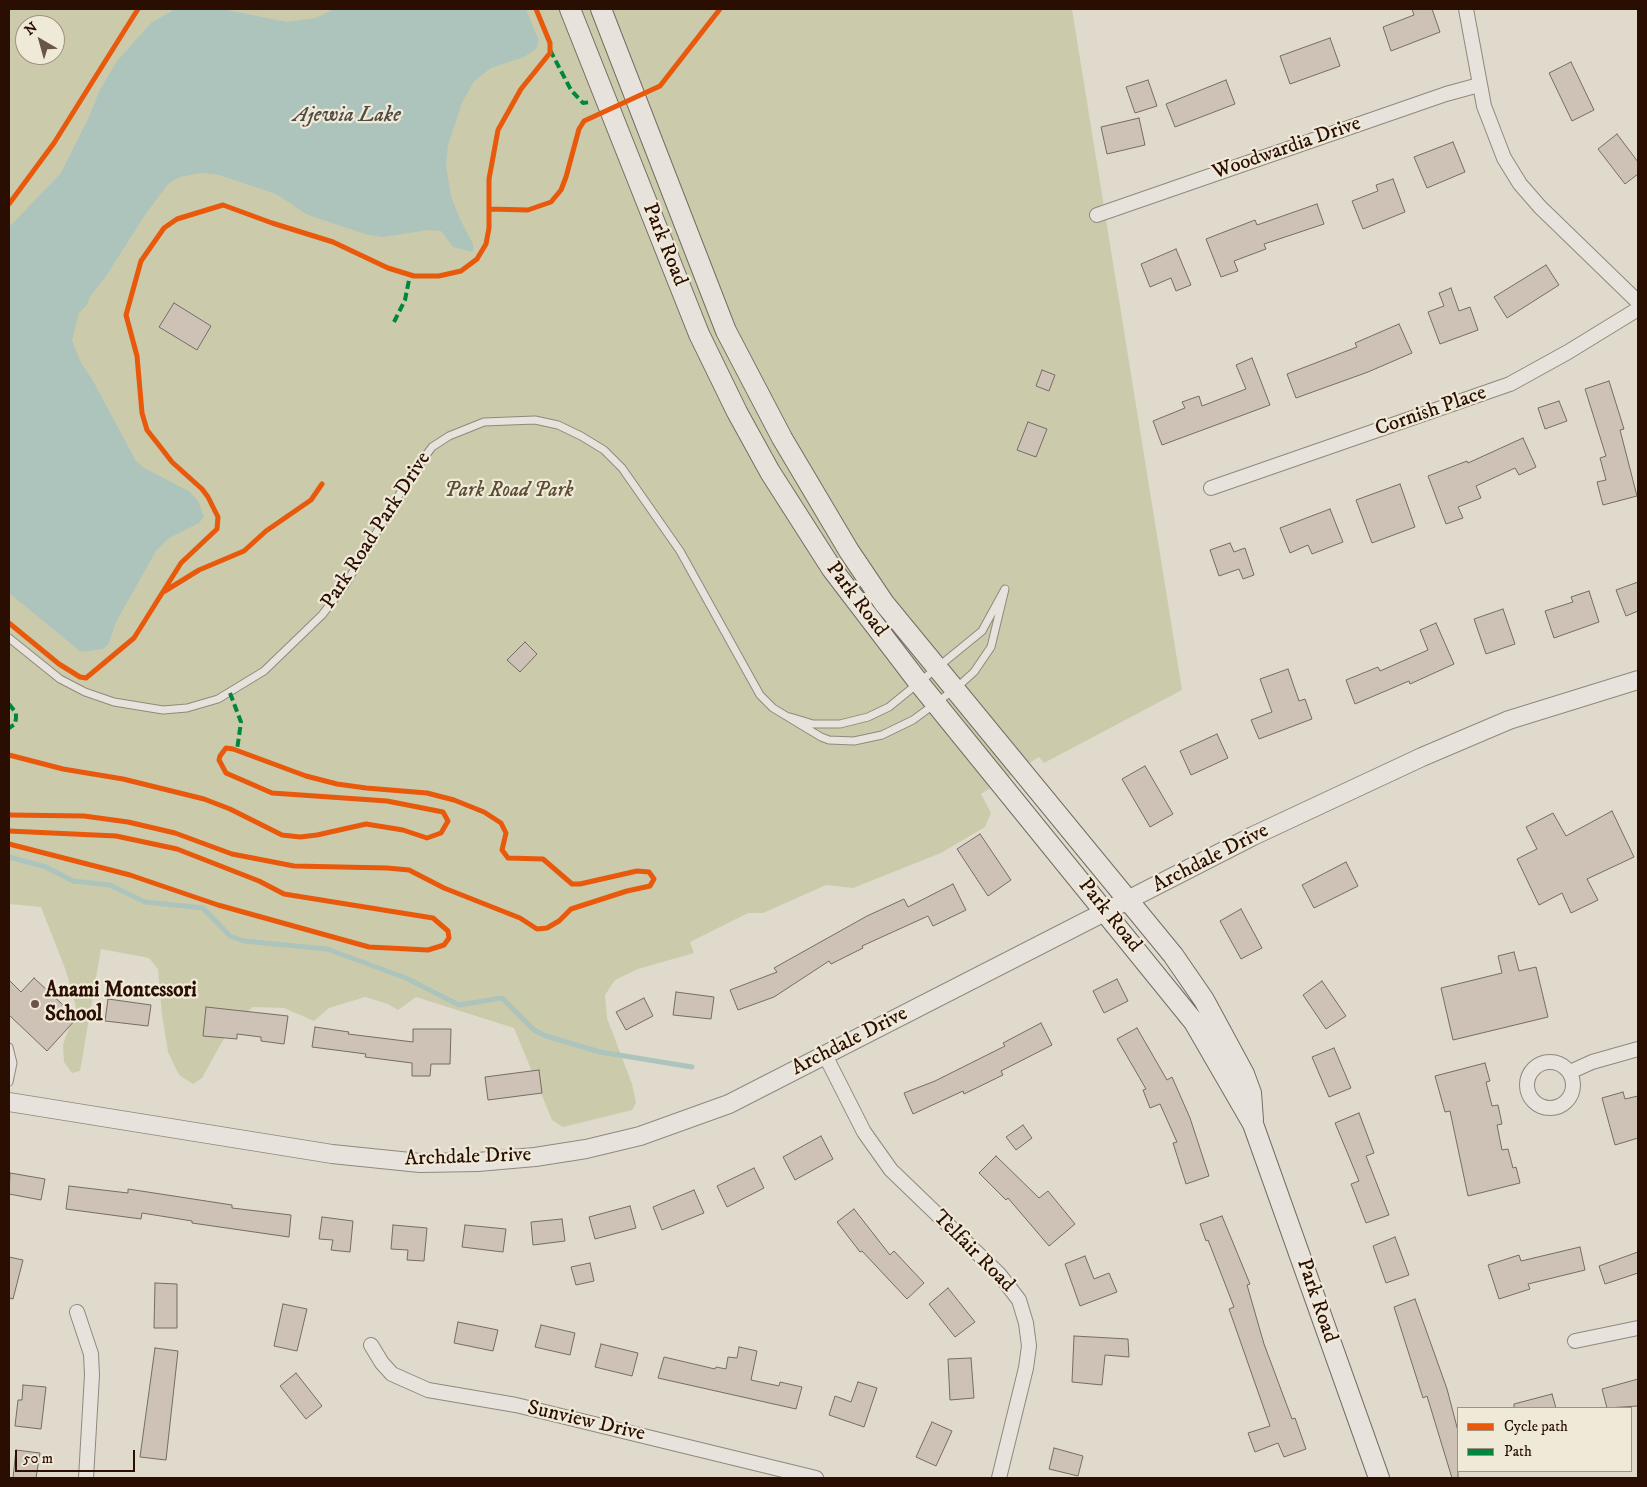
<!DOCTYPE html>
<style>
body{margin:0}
#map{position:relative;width:1647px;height:1487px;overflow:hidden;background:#dfdacb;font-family:"IM FELL DW Pica",serif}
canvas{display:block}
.frame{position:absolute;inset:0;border:10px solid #2b0e02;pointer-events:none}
.legend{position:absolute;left:1457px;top:1407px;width:175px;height:65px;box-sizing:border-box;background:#efe9d8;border:1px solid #a19182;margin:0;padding:6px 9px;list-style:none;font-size:15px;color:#2b0e02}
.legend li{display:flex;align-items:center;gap:10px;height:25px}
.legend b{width:25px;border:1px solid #a19182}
.north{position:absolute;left:15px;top:15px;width:50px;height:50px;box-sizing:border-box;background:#efe9d8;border:1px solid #a19182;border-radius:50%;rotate:322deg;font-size:14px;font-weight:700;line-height:20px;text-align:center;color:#2b0e02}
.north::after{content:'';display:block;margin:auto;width:18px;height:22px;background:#6a5548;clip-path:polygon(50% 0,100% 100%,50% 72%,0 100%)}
.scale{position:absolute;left:15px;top:1450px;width:120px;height:22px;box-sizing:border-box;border:2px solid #2b0e02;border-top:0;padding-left:6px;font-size:15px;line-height:18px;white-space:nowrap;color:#2b0e02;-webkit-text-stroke:4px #efe9d8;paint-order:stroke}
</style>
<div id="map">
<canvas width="1647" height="1487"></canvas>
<div class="frame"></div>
<ul class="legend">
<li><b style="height:6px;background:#e8590c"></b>Cycle path</li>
<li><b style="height:6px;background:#00873e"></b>Path</li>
</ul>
<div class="north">N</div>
<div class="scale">50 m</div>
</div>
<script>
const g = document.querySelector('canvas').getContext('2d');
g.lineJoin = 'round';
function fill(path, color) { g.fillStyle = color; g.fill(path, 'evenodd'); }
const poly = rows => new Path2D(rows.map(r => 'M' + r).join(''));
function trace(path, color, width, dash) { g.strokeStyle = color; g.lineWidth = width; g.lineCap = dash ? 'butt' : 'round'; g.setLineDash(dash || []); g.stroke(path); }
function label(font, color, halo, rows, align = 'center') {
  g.font = font + ' "IM FELL DW Pica",serif'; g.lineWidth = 4.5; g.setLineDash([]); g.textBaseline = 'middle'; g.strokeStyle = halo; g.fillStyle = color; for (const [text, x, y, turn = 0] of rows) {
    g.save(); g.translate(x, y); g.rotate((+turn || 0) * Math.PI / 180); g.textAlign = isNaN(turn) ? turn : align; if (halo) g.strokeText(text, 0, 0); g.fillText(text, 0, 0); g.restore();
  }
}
const green = poly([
 [9,9,1072,9,1182,690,1044,763,1039,757,981,794,991,813,985,827,941,853,853,888,826,885,763,913,748,913,690,942,694,953,638,969,615,980,605,995,607,1018,632,1084,636,1103,632,1110,563,1127,552,1120,514,1028,416,997,398,1010,388,1004,365,997,329,1008,314,1021,284,1008,253,1007,232,1024,202,1078,193,1084,179,1075,168,1052,162,1015,158,969,149,958,101,949,80,1071,72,1073,64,1062,63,1045,76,1007,66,971,41,907,9,904],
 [25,25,55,25,55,55,25,55]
]);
const water = poly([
 [175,9,222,9,287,22,316,18,334,9,526,9,539,41,536,49,524,57,491,68,474,81,462,103,448,145,446,166,451,196,459,217,473,244,473,252,453,247,441,231,428,230,383,237,368,235,308,215,276,194,219,175,201,173,180,177,168,184,145,215,106,276,89,298,87,305,79,313,72,340,81,363,92,379,136,461,144,468,189,491,198,501,204,517,199,523,169,538,156,551,116,622,108,645,103,649,81,652,9,593,9,227,61,173,88,119,100,90,117,61,151,23]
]);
const stream = poly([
 [9,857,46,867,73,881,110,885,145,902,203,908,230,936,244,941,327,949,406,978,459,1005,502,998,534,1030,546,1036,600,1052,692,1067]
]);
const building = poly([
 [1412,9,1432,9,1440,32,1391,51,1383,27,1414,15,1412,9],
 [1330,38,1340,66,1290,84,1280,56,1330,38],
 [1571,62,1594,110,1572,121,1549,73,1571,62],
 [1148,80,1157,106,1135,113,1126,87,1148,80],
 [1226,80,1235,104,1175,127,1166,104,1226,80],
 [1139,118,1145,145,1107,154,1101,127,1139,118],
 [1617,134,1638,162,1638,174,1625,184,1598,149,1617,134],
 [1453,142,1465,172,1427,188,1414,157,1453,142],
 [1393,179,1405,212,1363,229,1352,201,1378,191,1376,185,1393,179],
 [1317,204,1324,224,1264,244,1266,249,1234,261,1238,271,1221,277,1206,239,1255,220,1257,225,1317,204],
 [1176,249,1191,285,1176,291,1171,278,1150,287,1141,264,1176,249],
 [1546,265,1559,285,1507,318,1494,297,1546,265],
 [1451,288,1459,311,1470,307,1478,330,1440,344,1428,312,1444,306,1439,293,1451,288],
 [174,303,211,326,197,350,159,327,174,303],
 [1399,324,1412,353,1368,372,1296,398,1287,374,1357,347,1355,343,1399,324],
 [1252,358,1270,405,1162,445,1153,421,1185,408,1182,402,1199,396,1202,406,1246,389,1236,365,1252,358],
 [1042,370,1055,375,1049,391,1036,386,1042,370],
 [1609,381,1624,429,1620,430,1637,496,1603,505,1597,482,1606,480,1600,458,1606,456,1585,389,1609,381],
 [1559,401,1567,421,1545,429,1538,408,1559,401],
 [1028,422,1047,429,1036,457,1017,450,1028,422],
 [1523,438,1536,467,1519,475,1515,468,1476,486,1481,498,1458,507,1463,518,1446,524,1428,476,1467,461,1468,463,1523,438],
 [1400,484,1415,527,1372,543,1356,500,1400,484],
 [1330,509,1343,542,1312,554,1308,545,1290,553,1280,528,1330,509],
 [1230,543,1234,552,1245,548,1254,575,1243,579,1239,569,1219,576,1210,550,1230,543],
 [1638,582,1638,611,1626,616,1616,590,1638,582],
 [1589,591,1599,622,1554,638,1545,611,1573,602,1571,597,1589,591],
 [1503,609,1515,644,1486,654,1474,619,1503,609],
 [1436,623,1454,664,1410,684,1409,681,1355,704,1346,680,1378,667,1380,671,1428,650,1420,630,1436,623],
 [525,642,537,654,520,672,507,660,525,642],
 [1288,669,1299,701,1305,699,1312,719,1259,739,1251,720,1272,712,1260,679,1288,669],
 [1217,734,1228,758,1191,775,1180,751,1217,734],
 [1145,766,1173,814,1150,827,1122,779,1145,766],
 [1612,811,1634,857,1587,879,1598,900,1571,913,1562,893,1539,905,1517,859,1537,849,1526,827,1553,813,1566,836,1612,811],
 [980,834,1011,880,988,896,957,849,980,834],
 [1346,862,1358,886,1314,908,1302,885,1346,862],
 [953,884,966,910,933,926,928,916,862,946,863,948,831,964,829,961,774,997,738,1010,730,990,777,972,774,968,867,916,904,899,908,907,953,884],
 [1241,909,1262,948,1241,959,1220,921,1241,909],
 [1514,952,1519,971,1536,967,1548,1017,1453,1040,1441,988,1502,973,1498,956,1514,952],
 [34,978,77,1018,47,1051,9,1015,9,980,21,992,34,978],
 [1117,979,1128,1001,1104,1013,1093,991,1117,979],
 [1322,981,1346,1016,1326,1029,1303,995,1322,981],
 [676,992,714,997,711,1019,673,1015,676,992],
 [644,998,653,1016,626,1030,616,1012,644,998],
 [108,999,151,1005,148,1026,105,1021,108,999],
 [206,1007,288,1016,284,1044,261,1041,261,1037,237,1034,237,1039,203,1036,206,1007],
 [1041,1023,1052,1045,1001,1071,1003,1075,964,1094,963,1091,913,1114,904,1093,935,1081,1005,1046,1003,1043,1041,1023],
 [315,1027,349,1032,348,1034,413,1042,413,1029,451,1029,450,1064,431,1064,430,1076,412,1076,412,1063,365,1057,366,1054,312,1047,315,1027],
 [1137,1028,1167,1080,1172,1077,1190,1118,1209,1176,1186,1184,1173,1143,1177,1142,1160,1104,1150,1108,1143,1090,1146,1089,1117,1039,1137,1028],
 [1334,1048,1351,1088,1329,1097,1312,1057,1334,1048],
 [1485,1063,1490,1081,1486,1082,1492,1106,1498,1105,1502,1124,1497,1125,1502,1150,1508,1149,1513,1168,1516,1167,1520,1183,1468,1196,1450,1111,1445,1112,1435,1076,1485,1063],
 [539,1070,542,1093,488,1100,485,1077,539,1070],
 [1623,1092,1625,1099,1638,1096,1638,1138,1615,1145,1602,1098,1623,1092],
 [1359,1113,1374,1153,1366,1156,1389,1215,1366,1223,1351,1184,1359,1181,1335,1123,1359,1113],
 [1023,1125,1032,1138,1016,1150,1006,1137,1023,1125],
 [821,1136,833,1159,795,1180,783,1157,821,1136],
 [996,1156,1039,1198,1048,1191,1075,1224,1049,1246,1008,1198,1006,1200,979,1173,996,1156],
 [754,1168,764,1188,727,1207,717,1186,754,1168],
 [10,1173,45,1179,41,1200,9,1194,10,1173],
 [69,1186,128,1193,128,1189,232,1205,232,1208,291,1215,289,1237,192,1223,192,1221,142,1213,141,1219,66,1209,69,1186],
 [694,1190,704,1213,662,1230,653,1207,694,1190],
 [630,1206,636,1228,595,1239,589,1217,630,1206],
 [854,1209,890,1255,894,1251,924,1283,907,1299,862,1251,860,1252,837,1222,854,1209],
 [1222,1216,1250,1284,1247,1285,1264,1344,1292,1419,1295,1418,1306,1449,1284,1457,1278,1443,1255,1452,1248,1433,1270,1426,1229,1309,1234,1307,1208,1240,1206,1241,1200,1224,1222,1216],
 [322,1217,353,1221,350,1252,331,1250,333,1240,319,1239,322,1217],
 [562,1219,565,1241,533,1245,531,1222,562,1219],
 [393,1225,427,1228,424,1261,407,1260,408,1250,391,1249,393,1225],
 [465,1225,506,1229,503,1252,462,1247,465,1225],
 [1395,1237,1409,1275,1386,1283,1373,1246,1395,1237],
 [1580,1247,1585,1270,1528,1284,1530,1289,1499,1299,1488,1265,1519,1255,1521,1261,1580,1247],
 [1638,1252,1638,1273,1605,1284,1599,1266,1638,1252],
 [1085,1256,1094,1279,1109,1273,1117,1292,1080,1306,1065,1264,1085,1256],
 [9,1257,23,1260,13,1299,9,1298,9,1257],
 [590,1263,594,1281,576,1285,571,1267,590,1263],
 [155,1283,177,1284,177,1328,154,1328,155,1283],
 [948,1288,975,1322,955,1337,929,1304,948,1288],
 [1415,1299,1447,1389,1458,1431,1458,1478,1452,1478,1427,1396,1423,1398,1394,1307,1415,1299],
 [283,1304,307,1309,297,1351,274,1346,283,1304],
 [458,1322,498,1330,493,1351,454,1343,458,1322],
 [541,1325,575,1333,570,1355,535,1347,541,1325],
 [1074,1336,1128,1339,1129,1357,1105,1355,1102,1385,1072,1382,1074,1336],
 [601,1344,638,1353,632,1376,595,1367,601,1344],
 [739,1347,757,1351,751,1380,779,1386,780,1382,802,1387,796,1409,658,1378,664,1357,715,1369,716,1367,726,1369,728,1357,737,1358,739,1347],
 [155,1348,178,1351,166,1460,140,1457,155,1348],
 [971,1358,974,1398,950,1400,948,1359,971,1358],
 [296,1373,322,1406,306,1419,280,1386,296,1373],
 [1638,1379,1638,1406,1607,1408,1602,1389,1638,1379],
 [858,1382,877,1388,864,1427,829,1415,835,1396,851,1402,858,1382],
 [23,1385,46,1387,41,1429,15,1426,18,1400,22,1400,23,1385],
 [1552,1394,1556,1408,1514,1408,1514,1404,1552,1394],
 [932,1422,952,1431,936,1466,916,1457,932,1422],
 [1054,1448,1083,1456,1078,1476,1049,1469,1054,1448],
 [16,1450,40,1453,36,1478,13,1478,16,1450]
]);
const service = poly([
 [9,638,60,679,85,692,114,702,163,710,187,708,218,699,264,671,322,615,345,585,408,480,432,447,449,436,484,422,535,420,558,425,581,436,604,450,622,468,680,551,760,695,773,708,821,737,829,740,854,741,882,735,913,720,955,689,974,672,991,647,1005,589,982,631,889,707,868,717,840,724,813,724,790,717],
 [9,1047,13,1063,9,1082]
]);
const minor = poly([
 [1466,9,1484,106,1504,158,1520,184,1540,207,1638,302],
 [1097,215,1446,94,1479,85],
 [1211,488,1510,384,1568,352,1638,309],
 [825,1055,864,1132,891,1170,999,1274,1019,1300,1026,1323,1029,1346,1026,1368,999,1478],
 '1527 1085a23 23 0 1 1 46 0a23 23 0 1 1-46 0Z',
 [1570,1072,1592,1062,1638,1049],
 [77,1312,91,1354,92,1375,86,1478],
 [1575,1341,1638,1328],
 [371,1345,382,1363,392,1374,428,1390,516,1405,816,1478]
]);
const tertiary = poly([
 [9,1102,332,1154,420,1163,478,1162,535,1157,586,1149,640,1136,729,1104,1253,836,1422,757,1509,720,1638,680]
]);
const secondary = poly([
 [570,9,699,334,737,412,770,472,832,569,919,683,1194,1022,1253,1124,1379,1478],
 [601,9,726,331,782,438,849,551,884,603,1173,955,1204,1000,1244,1074,1251,1093,1253,1120]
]);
const quiet = poly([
 [550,50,571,90,583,103,591,102],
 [394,322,405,300,410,275],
 [230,693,241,722,237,750],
 [9,704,16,713,16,718,15,724,9,728]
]);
const cycleway = poly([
 [9,204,54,143,138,9],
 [489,209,528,210,551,202,561,190,566,177,579,129,584,121,660,86,720,9],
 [165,591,199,570,244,551,266,531,311,500,322,484],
 [9,623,59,664,80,677,86,678,134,638,181,563,217,529,218,517,208,497,202,489,172,462,162,449,147,430,142,413,137,356,126,315,141,261,164,228,177,219,223,205,272,223,333,242,388,268,414,276,439,276,461,271,477,259,486,244,489,228,489,179,498,130,521,89,550,53,550,43,536,9],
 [9,755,63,769,123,779,204,799,230,809,282,835,300,837,317,835,366,824,403,830,427,838,441,833,448,821,443,812,387,801,272,793,226,773,219,760,220,756,226,748,233,749,306,776,337,784,366,788,427,793,454,800,484,812,501,823,506,833,502,850,508,858,543,859,572,884,580,884,637,871,649,872,654,879,650,886,627,891,571,909,559,921,547,928,537,929,520,918,444,888,409,870,387,868,294,866,232,854,175,833,128,822,84,816,9,815],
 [9,831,116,836,177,849,259,881,284,894,433,918,448,931,449,938,444,945,428,950,369,947,218,905,130,875,9,844]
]);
const markers = [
 [35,1004,5,"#6a5548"]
];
const streetNames = [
 ["Woodwardia Drive",1287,149,-19],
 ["Park Road",664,245,68],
 ["Cornish Place",1431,412,-19],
 ["Park Road Park Drive",377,531,-57],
 ["Park Road",856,600,53],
 ["Archdale Drive",1211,859,-27],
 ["Park Road",1109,916,51],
 ["Archdale Drive",850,1042,-27],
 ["Archdale Drive",468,1158,-2],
 ["Telfair Road",973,1252,45],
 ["Park Road",1316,1301,71],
 ["Sunview Drive",586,1422,13]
];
const parkNames = [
 ["Park Road Park",509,492]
];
const poiNames = [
 ["Anami Montessori",45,992],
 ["School",45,1016]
];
const waterNames = [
 ["Ajewia Lake",347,116]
];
fill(green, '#cbcbab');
fill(water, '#adc4bc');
trace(stream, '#adc4bc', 5);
fill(building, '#cec1b6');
trace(building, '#756d64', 1);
trace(service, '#8f887e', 9);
trace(minor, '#8f887e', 16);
trace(tertiary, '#8f887e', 20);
trace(secondary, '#756d64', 22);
trace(service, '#e7e3dc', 7);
trace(minor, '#e7e3dc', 14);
trace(tertiary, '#e7e3dc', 18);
trace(secondary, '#e7e3dc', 20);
trace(quiet, '#00873e', 4, [8, 4]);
trace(cycleway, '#e8590c', 5);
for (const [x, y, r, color] of markers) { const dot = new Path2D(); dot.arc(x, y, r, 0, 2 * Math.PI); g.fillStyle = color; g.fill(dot); trace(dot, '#efe9d8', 2); }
label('21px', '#2b0e02', '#efe9d8', streetNames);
label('italic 21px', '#5d4c34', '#efe9d8', parkNames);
label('bold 21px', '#2b0e02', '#efe9d8', poiNames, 'left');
label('italic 22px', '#514b41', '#efe9d8', waterNames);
</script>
